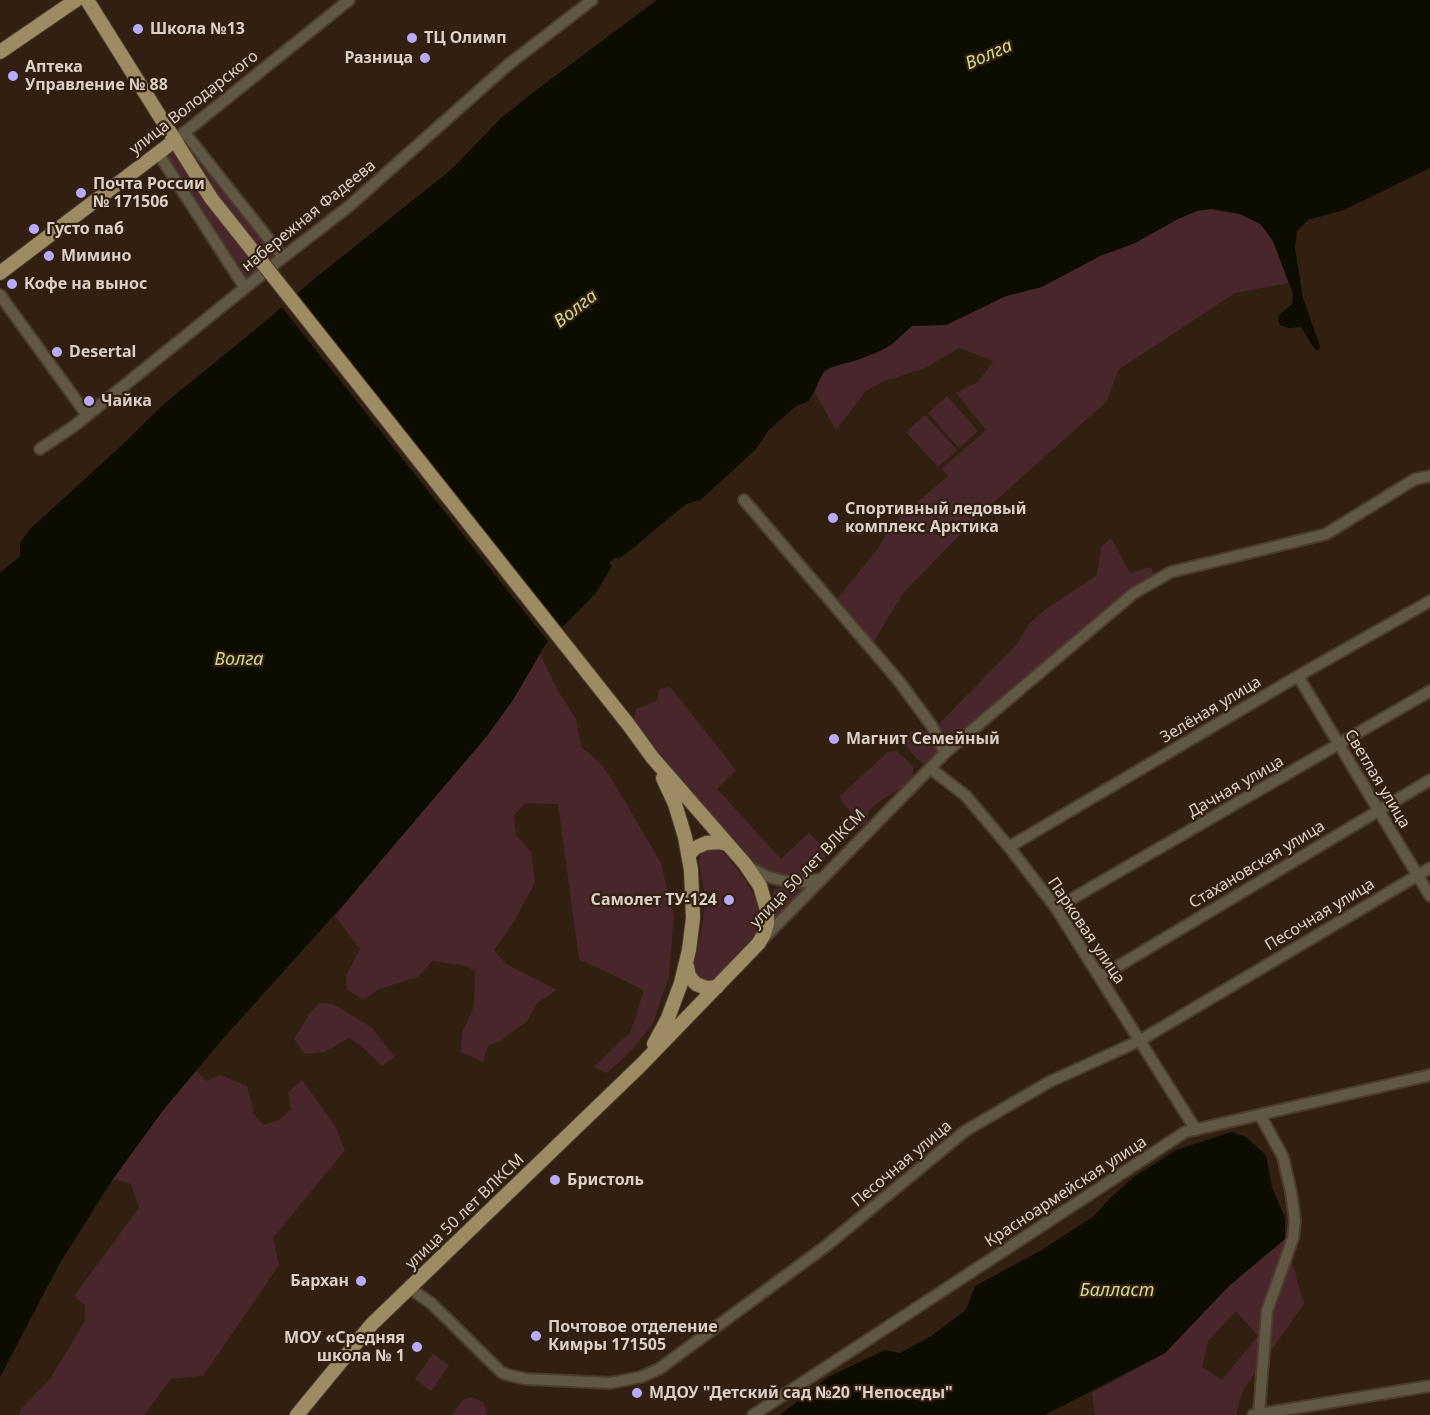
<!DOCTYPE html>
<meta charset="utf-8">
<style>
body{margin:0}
canvas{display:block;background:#312011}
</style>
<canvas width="1430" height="1415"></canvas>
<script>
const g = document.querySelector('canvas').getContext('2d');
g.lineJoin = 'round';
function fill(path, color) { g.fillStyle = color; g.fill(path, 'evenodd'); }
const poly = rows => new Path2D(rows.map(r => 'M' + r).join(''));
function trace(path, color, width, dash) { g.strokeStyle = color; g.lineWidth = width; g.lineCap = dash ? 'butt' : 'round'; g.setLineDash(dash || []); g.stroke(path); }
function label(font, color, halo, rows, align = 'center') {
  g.font = font + ' "Noto Sans",sans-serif'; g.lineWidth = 4.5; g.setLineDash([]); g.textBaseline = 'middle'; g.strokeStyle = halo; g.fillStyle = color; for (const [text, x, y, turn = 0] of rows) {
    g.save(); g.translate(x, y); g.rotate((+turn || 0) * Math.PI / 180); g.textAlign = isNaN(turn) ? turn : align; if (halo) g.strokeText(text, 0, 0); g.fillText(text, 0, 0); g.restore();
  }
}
const green = poly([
 [189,139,276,257,269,262,216,195,183,144],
 [173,152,206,202,259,270,247,278,168,156],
 [1211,209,1240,214,1260,224,1273,241,1289,283,1235,293,1118,370,1107,401,974,520,904,592,873,642,837,599,880,546,890,526,948,476,942,469,986,430,956,393,978,382,994,361,959,348,925,368,882,382,866,391,836,430,815,393,820,376,832,367,857,360,880,351,892,344,912,326,946,325,1006,296,1042,287,1100,256,1135,243,1178,219,1197,211],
 [947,396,978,431,959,448,928,413],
 [925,415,957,450,938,467,906,432],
 [1111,538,1130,573,1150,567,1154,574,1107,607,946,747,936,727,1017,644,1029,624,1046,609,1097,575,1101,547],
 [540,654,558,691,576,719,581,747,598,761,611,778,661,863,674,916,669,976,652,1025,629,1053,607,1073,594,1067,631,1031,644,990,579,959,558,804,526,803,514,815,516,835,531,852,535,882,515,920,494,950,506,964,557,990,538,1002,527,1021,502,1040,488,1046,483,1062,461,1052,462,1033,474,1006,475,971,466,966,432,961,418,977,379,989,363,1000,347,989,346,976,360,949,335,916,513,700],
 [670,687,736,770,717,789,781,859,809,833,825,849,825,859,809,873,797,876,775,873,748,861,731,844,634,720,636,709,657,701,659,689],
 [917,729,923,730,930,736,937,750,937,757,931,764,924,764,917,759,907,747,906,737,910,732],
 [897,751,913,766,913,776,907,784,880,801,869,810,867,823,855,830,845,821,851,813,841,800,840,796,888,752],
 [714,847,721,849,745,879,757,902,759,919,756,932,744,950,712,983,703,983,693,971,703,920,705,896,699,861,701,853,706,848],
 [808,886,772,923,773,889],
 [320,1003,333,1004,371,1027,395,1057,382,1066,359,1044,349,1038,324,1052,305,1054,294,1039,310,1013],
 [196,1071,207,1081,220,1075,247,1086,254,1114,263,1125,279,1120,291,1109,288,1092,302,1080,335,1126,345,1150,273,1238,279,1265,203,1376,171,1379,144,1415,19,1415,21,1409,50,1379,85,1321,85,1305,74,1296,139,1208,131,1184,113,1179,164,1109],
 [1285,1239,1304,1304,1243,1390,1236,1415,1095,1415,1092,1393,1165,1353,1229,1286],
 [1236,1311,1258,1336,1222,1380,1202,1367,1208,1341],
 [433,1354,449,1365,431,1391,415,1379],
 [472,1397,484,1403,487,1415,452,1415,463,1400]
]);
const water = poly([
 [657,0,1430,0,1430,168,1344,210,1308,220,1297,231,1295,248,1303,298,1320,346,1319,350,1315,350,1301,327,1289,328,1280,325,1278,321,1279,315,1292,304,1293,294,1273,241,1266,231,1260,224,1240,214,1211,209,1197,211,1178,219,1135,243,1100,256,1042,287,1006,296,946,325,912,326,892,344,880,351,857,360,832,367,824,371,809,401,796,406,768,431,756,449,704,497,701,500,686,504,632,549,619,559,616,557,609,563,612,566,595,594,545,645,513,700,487,736,345,903,221,1041,164,1109,113,1179,60,1263,0,1377,0,573,20,556,20,543,29,530,122,445,165,403,267,320,309,283,452,169,501,118,535,91],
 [1231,1132,1246,1137,1266,1155,1272,1187,1285,1218,1285,1239,1229,1286,1165,1353,1045,1415,780,1415,828,1377,885,1350,900,1353,931,1336,966,1310,975,1286,1042,1250,1094,1216,1111,1197,1134,1177,1176,1150]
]);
const pier = poly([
 [295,292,562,631,550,644,280,305]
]);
const minor = poly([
 [184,132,283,257],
 [174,141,349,0],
 [158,153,245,288],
 [0,295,87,415],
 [40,449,74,426,277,262,348,207,509,64,592,0],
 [744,500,898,680,932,726,945,753],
 [1298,676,1430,896],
 [930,768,966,796,1009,847,1056,908,1196,1130],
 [1009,847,1298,676,1430,601],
 [748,866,766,876,784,881,803,882,821,879],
 [1056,908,1430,691],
 [762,940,945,753,1134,593,1171,572,1326,534,1415,479,1430,476],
 [1100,977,1430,780],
 [409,1288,431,1303,501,1372,508,1375,526,1379,610,1383,641,1377,659,1369,826,1246,965,1131,1049,1082,1139,1041,1430,868],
 [1259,1413,1267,1311,1293,1238,1295,1221,1291,1192,1283,1157,1260,1115],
 [753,1415,1185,1132,1430,1075],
 [1253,1415,1430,1386]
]);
const major = poly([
 [87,0,211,198],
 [0,52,76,0],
 [0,273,174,141],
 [689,854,695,848,706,843,718,842,727,844],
 [687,966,689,976,696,984,706,988,717,987],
 [654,1044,668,1018,681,983,689,950,693,918,691,870,685,837,675,804,663,778],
 [297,1415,372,1324,640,1066,758,944,763,936,767,924,767,910,760,886,745,864,652,757,628,724]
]);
const majorBridge = poly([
 [211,198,628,724]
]);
const markers = [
 [138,29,6,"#b8abf7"],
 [412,38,6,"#b8abf7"],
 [425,58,6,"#b8abf7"],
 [13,76,6,"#b8abf7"],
 [81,193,6,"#b8abf7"],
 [34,229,6,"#b8abf7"],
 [49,256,6,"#b8abf7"],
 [12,284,6,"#b8abf7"],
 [57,352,6,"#b8abf7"],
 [89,401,6,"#b8abf7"],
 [833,518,6,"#b8abf7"],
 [834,739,6,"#b8abf7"],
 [729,900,6,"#b8abf7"],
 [555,1180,6,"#b8abf7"],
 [361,1281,6,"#b8abf7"],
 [536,1336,6,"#b8abf7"],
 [417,1347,6,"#b8abf7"],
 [637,1393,6,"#b8abf7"]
];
const poiNames = [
 ["Школа №13",150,29],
 ["ТЦ Олимп",424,38],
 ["Разница",413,58,"right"],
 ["Аптека",25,67],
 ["Управление № 88",25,85],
 ["Почта России",93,184],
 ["№ 171506",93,202],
 ["Густо паб",46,229],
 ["Мимино",61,256],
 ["Кофе на вынос",24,284],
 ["Desertal",69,352],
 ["Чайка",101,401],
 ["Спортивный ледовый",845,509],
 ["комплекс Арктика",845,527],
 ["Магнит Семейный",846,739],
 ["Самолет ТУ-124",717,900,"right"],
 ["Бристоль",567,1180],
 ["Бархан",349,1281,"right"],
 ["Почтовое отделение",548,1327],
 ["Кимры 171505",548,1345],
 ["МОУ «Средняя",405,1338,"right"],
 ["школа № 1",405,1356,"right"],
 ["МДОУ \"Детский сад №20 \"Непоседы\"",649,1393]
];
const streetNames = [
 ["улица Володарского",194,103,-38],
 ["набережная Фадеева",309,216,-39],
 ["Зелёная улица",1211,710,-31],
 ["Светлая улица",1377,779,59],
 ["Дачная улица",1236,787,-30],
 ["Стахановская улица",1257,865,-31],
 ["улица 50 лет ВЛКСМ",808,869,-46],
 ["Песочная улица",1320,915,-31],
 ["Парковая улица",1086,931,56],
 ["Песочная улица",902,1164,-40],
 ["Красноармейская улица",1066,1192,-33],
 ["улица 50 лет ВЛКСМ",465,1212,-44]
];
const waterNames = [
 ["Волга",989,55,-24],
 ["Волга",576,309,-38],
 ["Волга",239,660],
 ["Балласт",1117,1291]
];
fill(green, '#49262c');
fill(water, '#0c0d00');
fill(pier, '#312011');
trace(minor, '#4c3c2e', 14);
trace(major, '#4c3c2e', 16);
trace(minor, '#605845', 10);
trace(major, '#9c8b63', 14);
trace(majorBridge, '#4c3c2e', 16, []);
trace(majorBridge, '#9c8b63', 14);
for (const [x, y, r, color] of markers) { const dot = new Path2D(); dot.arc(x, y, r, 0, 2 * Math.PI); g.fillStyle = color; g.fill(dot); trace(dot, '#312011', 2); }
label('bold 16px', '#dbcfc6', '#312011', poiNames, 'left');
label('16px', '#dbcfc6', '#312011', streetNames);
label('italic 18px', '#d1d98c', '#312011', waterNames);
</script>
